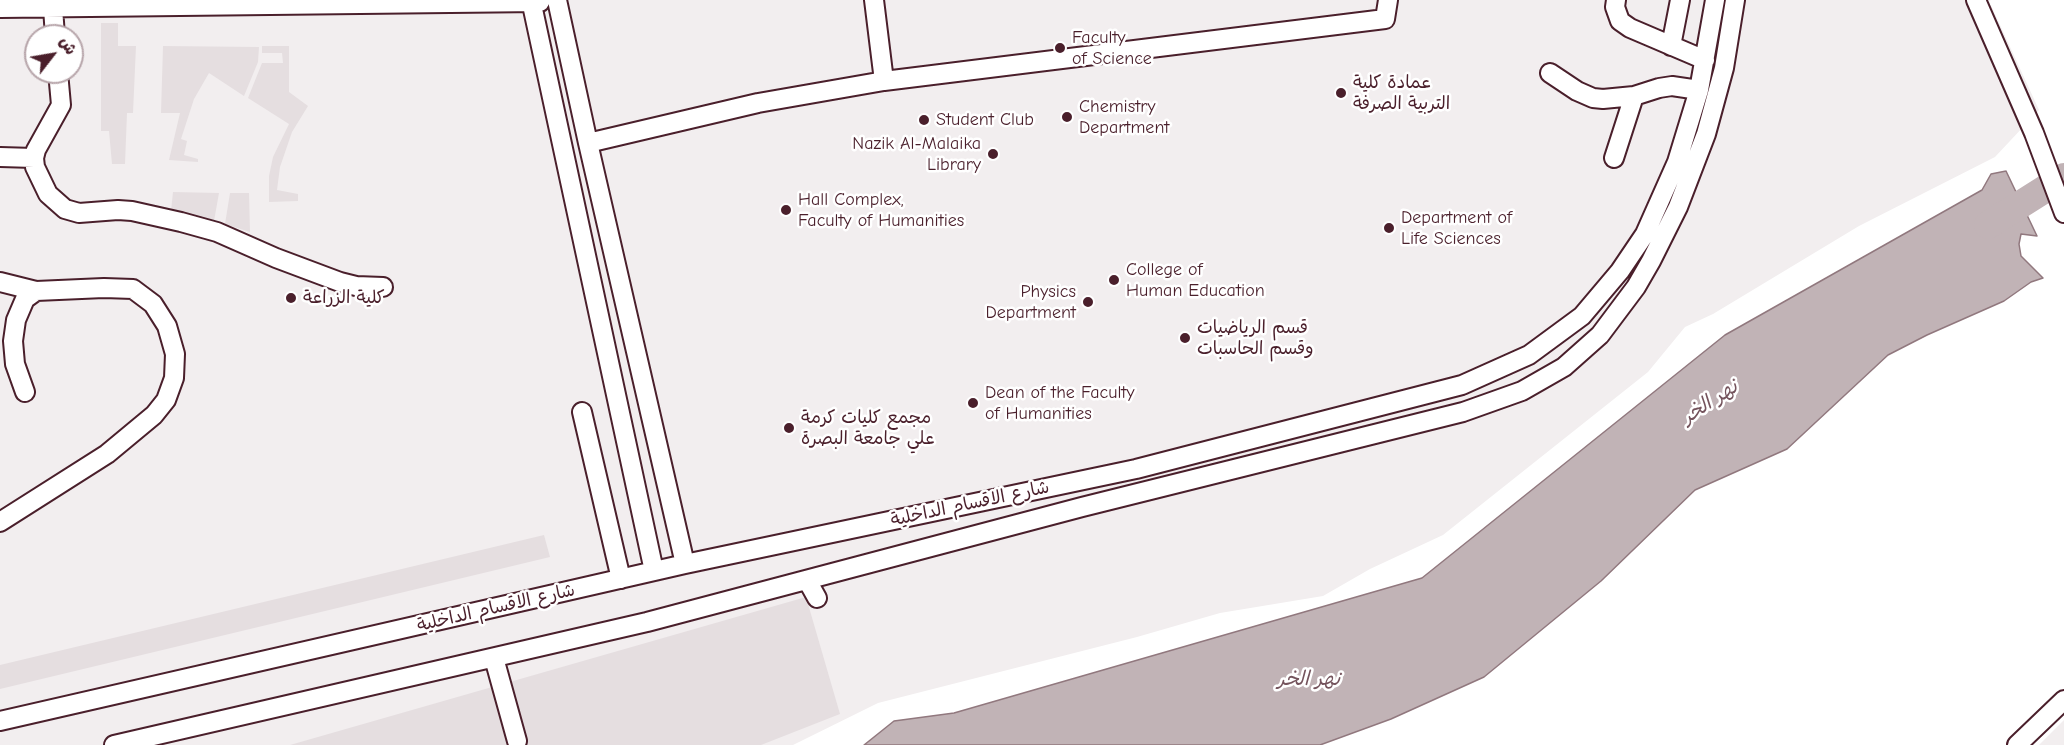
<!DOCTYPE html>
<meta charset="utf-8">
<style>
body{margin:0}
#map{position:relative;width:2064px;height:745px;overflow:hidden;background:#fff;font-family:"Comic Neue","Playpen Sans Arabic",sans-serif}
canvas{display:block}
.north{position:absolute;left:24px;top:24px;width:60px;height:60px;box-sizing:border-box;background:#fff;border:2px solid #b7a5aa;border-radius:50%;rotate:59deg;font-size:16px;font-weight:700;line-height:24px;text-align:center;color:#4a1f2b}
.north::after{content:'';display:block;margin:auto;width:21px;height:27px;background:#4a1f2b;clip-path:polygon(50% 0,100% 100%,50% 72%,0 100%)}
</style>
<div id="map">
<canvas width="2064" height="745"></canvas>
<div class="north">ش</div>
</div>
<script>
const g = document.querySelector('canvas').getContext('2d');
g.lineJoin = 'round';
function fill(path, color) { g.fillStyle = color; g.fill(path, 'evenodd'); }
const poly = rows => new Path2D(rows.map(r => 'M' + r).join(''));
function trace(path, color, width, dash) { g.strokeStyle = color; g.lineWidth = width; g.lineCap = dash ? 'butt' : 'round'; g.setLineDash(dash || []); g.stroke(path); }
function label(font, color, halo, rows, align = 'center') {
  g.font = font + ' "Comic Neue","Playpen Sans Arabic",sans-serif'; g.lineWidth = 5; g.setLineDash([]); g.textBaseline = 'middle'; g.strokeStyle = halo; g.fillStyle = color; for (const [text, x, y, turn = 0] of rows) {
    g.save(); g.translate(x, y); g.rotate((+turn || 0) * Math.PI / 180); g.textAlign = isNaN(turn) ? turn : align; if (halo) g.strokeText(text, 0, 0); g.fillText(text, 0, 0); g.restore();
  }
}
const built = poly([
 [0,0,1991,0,1989,1,2039,110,1995,157,1859,226,1713,314,1685,327,1648,372,1443,535,1370,569,1323,596,1220,613,1137,637,878,703,793,745,0,745],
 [36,36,72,36,72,72,36,72],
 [2064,720,2064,745,2039,745]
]);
const green = poly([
 [101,23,118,23,118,46,136,46,133,113,127,113,125,164,112,164,109,131,101,131],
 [163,46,259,47,258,62,244,96,209,73,194,99,181,139,187,141,184,155,198,159,198,162,169,160,180,113,161,113],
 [262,46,289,46,289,92,308,106,292,132,280,167,277,190,298,194,298,201,269,202,269,176,273,157,289,124,248,98,262,63,283,63,282,53,262,53],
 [173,192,219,193,214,221,171,211],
 [230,193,249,193,250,232,225,224],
 [544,535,550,557,0,689,0,665],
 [806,597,840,714,761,745,290,745]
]);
const water = poly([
 [2006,171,2037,236,2021,234,2019,244,2021,256,2043,278,2031,282,2004,301,1927,335,1888,355,1787,449,1695,490,1601,581,1484,677,1391,719,1320,745,864,745,894,721,954,713,1422,578,1725,335,1982,190,1991,174,2006,171]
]);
const river = poly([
 [1988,225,2064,177]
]);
const minor = poly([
 [531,0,654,571],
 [557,0,588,143,685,564],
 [874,0,884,81],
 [1616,0,1615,7,1620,21,1630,28,1705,60],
 [1976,0,2034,133,2064,213],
 [0,8,540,2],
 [53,8,55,36],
 [1671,46,1680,0],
 [58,72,61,105,36,150,34,158,35,167,48,194,65,209,79,213,118,210,132,211,181,222,217,232,276,258,340,282,356,286,383,287],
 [1550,73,1577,91,1593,98,1603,99,1634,96,1659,88,1672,86,1699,90],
 [588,143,758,103,884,81,1385,19,1388,0],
 [0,157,34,158],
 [1614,158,1634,96],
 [0,282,36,291],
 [582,412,621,579],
 [0,522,107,454,154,415,166,400,174,378,175,354,167,326,153,304,133,289,104,288,36,291,25,299,16,320,13,341,15,364,25,392],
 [807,580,817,598],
 [494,658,517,741],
 [0,721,685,564,1136,469,1462,385,1529,355,1582,316,1620,271,1645,234,1677,162,1699,90,1715,0],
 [114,745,647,622,1082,507,1463,412,1522,391,1564,367,1600,335,1636,287,1651,261,1678,207,1706,134,1724,68,1735,0],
 [2017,745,2064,700]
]);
const markers = [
 [1060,48,6,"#4a1f2b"],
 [1341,93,6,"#4a1f2b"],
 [1067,117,6,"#4a1f2b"],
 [924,120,6,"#4a1f2b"],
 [993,154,6,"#4a1f2b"],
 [786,210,6,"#4a1f2b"],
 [1389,228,6,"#4a1f2b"],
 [1114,280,6,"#4a1f2b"],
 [291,298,6,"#4a1f2b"],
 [1088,302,6,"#4a1f2b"],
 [1185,338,6,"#4a1f2b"],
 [973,403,6,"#4a1f2b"],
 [789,428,6,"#4a1f2b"]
];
const poiNames = [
 ["Faculty",1072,38],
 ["of Science",1072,59],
 ["عمادة كلية",1353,83],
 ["التربية الصرفة",1353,104],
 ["Chemistry",1079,107],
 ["Department",1079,128],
 ["Student Club",936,120],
 ["Nazik Al-Malaika",981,144,"right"],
 ["Library",981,165,"right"],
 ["Hall Complex,",798,200],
 ["Faculty of Humanities",798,221],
 ["Department of",1401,218],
 ["Life Sciences",1401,239],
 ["College of",1126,270],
 ["Human Education",1126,291],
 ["Physics",1076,292,"right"],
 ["Department",1076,313,"right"],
 ["كلية الزراعة",303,298],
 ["قسم الرياضيات",1197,328],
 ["وقسم الحاسبات",1197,349],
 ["Dean of the Faculty",985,393],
 ["of Humanities",985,414],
 ["مجمع كليات كرمة",801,418],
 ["علي جامعة البصرة",801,439]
];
const streetNames = [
 ["شارع الاقسام الداخلية",970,504,-12],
 ["شارع الاقسام الداخلية",496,608,-13]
];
const waterNames = [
 ["نهر الخر",1710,402,-33],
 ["نهر الخر",1309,679]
];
fill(built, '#f2eeef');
fill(green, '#e5dee0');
fill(water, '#c1b3b6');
trace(water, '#91787e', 1.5);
trace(river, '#c1b3b6', 28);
trace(minor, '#4a1f2b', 22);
trace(minor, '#fff', 18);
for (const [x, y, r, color] of markers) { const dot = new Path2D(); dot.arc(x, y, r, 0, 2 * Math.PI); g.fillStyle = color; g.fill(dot); trace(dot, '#fff', 2); }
label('18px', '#4a1f2b', '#fff', poiNames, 'left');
label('18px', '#4a1f2b', '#fff', streetNames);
label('italic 20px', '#74535c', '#fff', waterNames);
</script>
